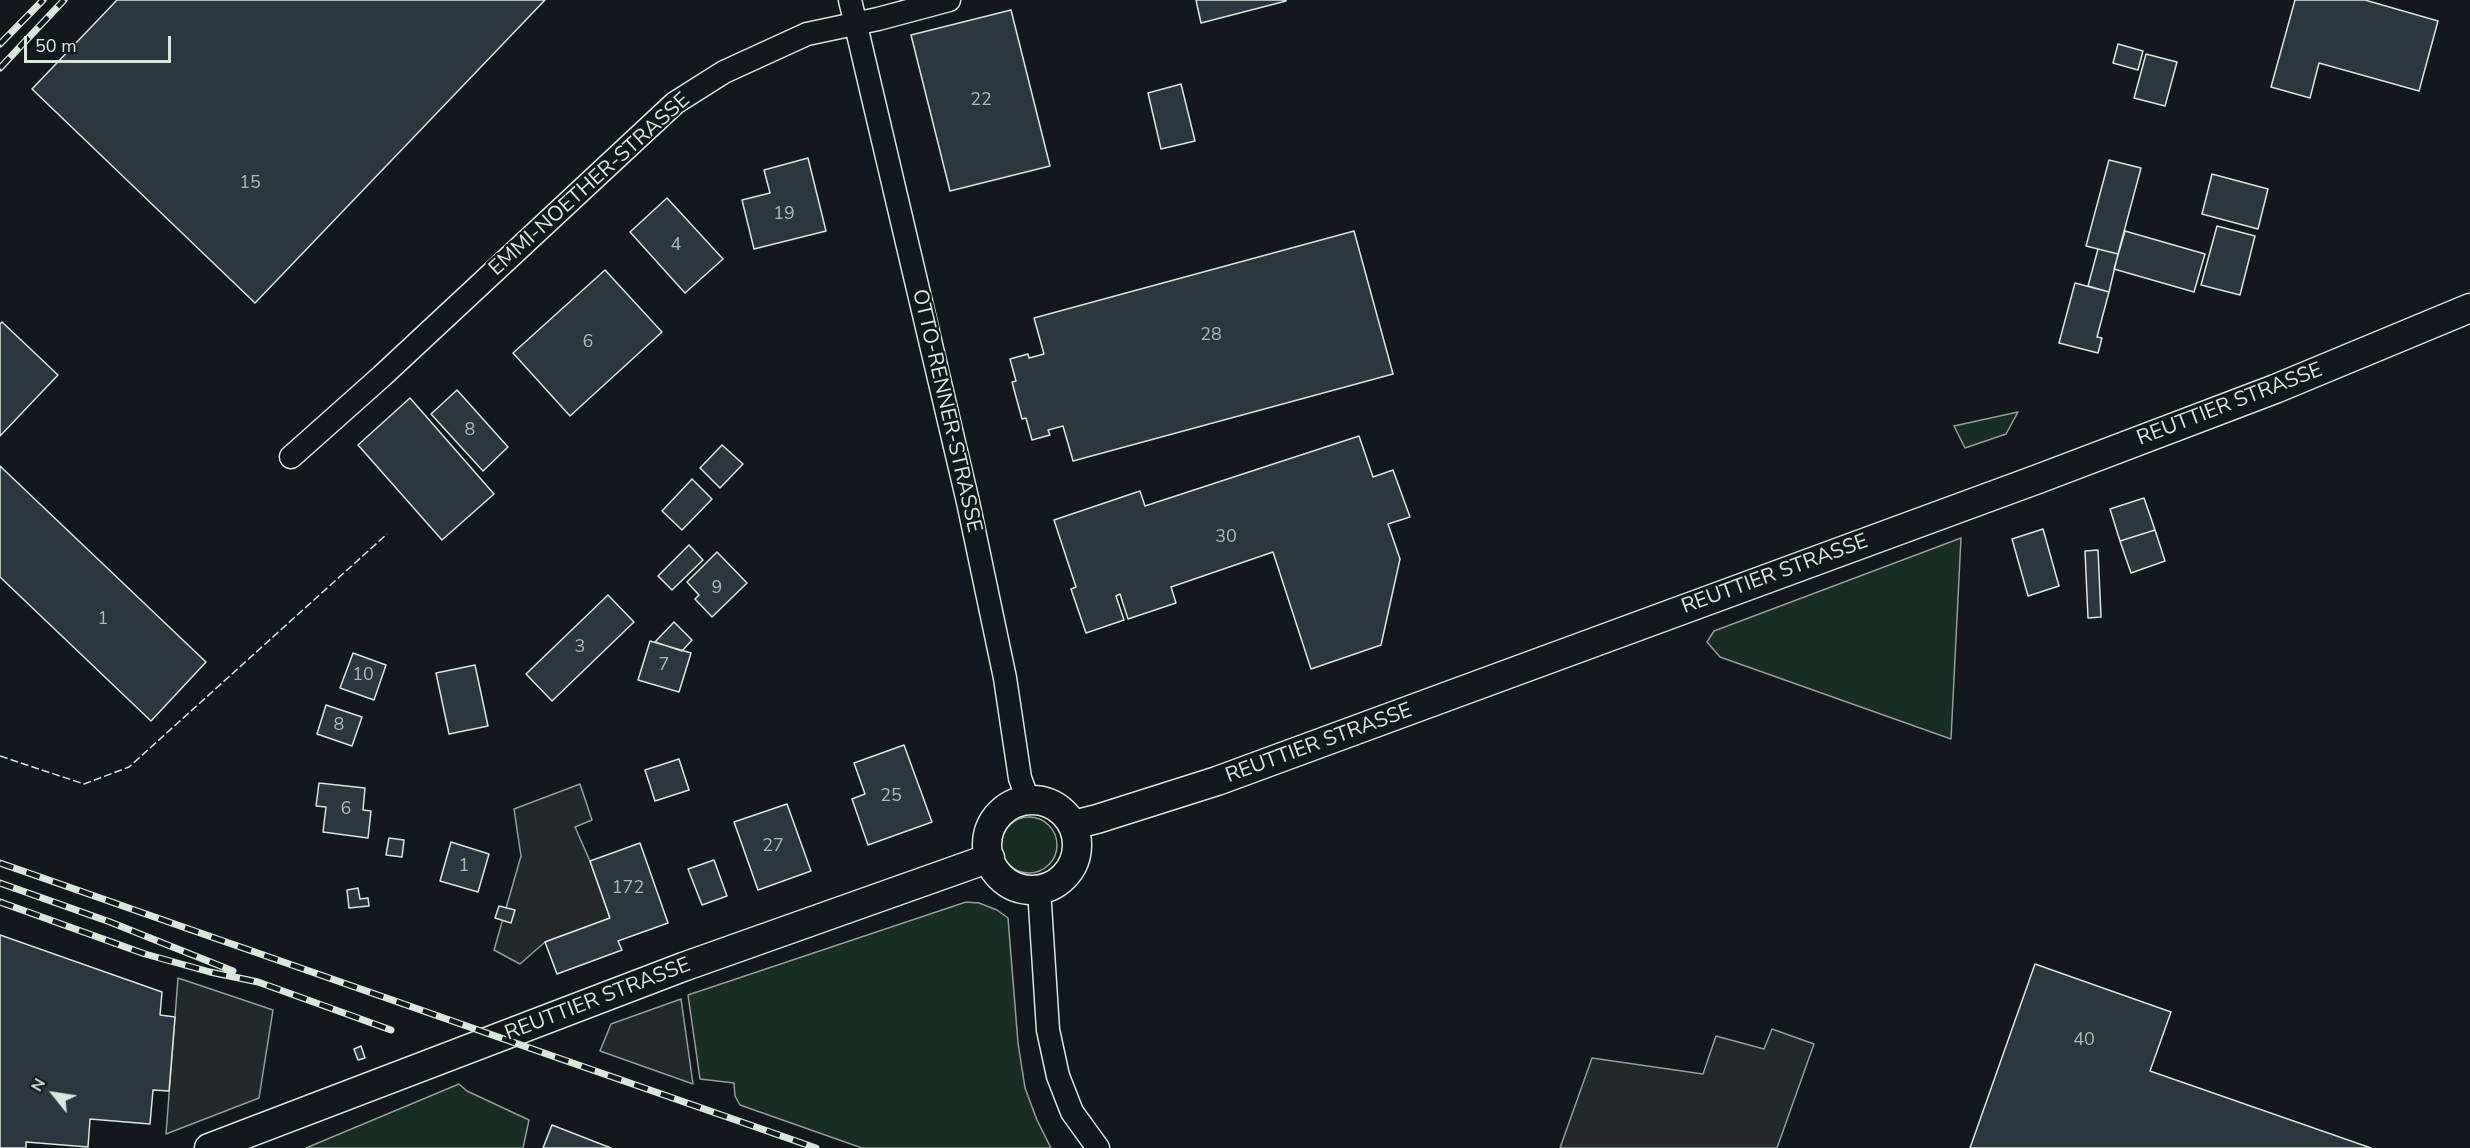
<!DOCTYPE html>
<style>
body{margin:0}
#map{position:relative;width:2470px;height:1148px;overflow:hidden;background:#14181c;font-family:"Nunito Sans",sans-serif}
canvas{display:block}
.north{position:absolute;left:24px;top:1064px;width:60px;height:60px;-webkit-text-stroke:4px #14181c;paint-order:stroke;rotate:300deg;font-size:16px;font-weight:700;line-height:24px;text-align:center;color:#d8e6dc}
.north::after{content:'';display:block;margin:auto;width:21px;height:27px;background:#d8e6dc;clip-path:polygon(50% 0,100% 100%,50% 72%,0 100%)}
.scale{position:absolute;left:24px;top:36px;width:147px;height:27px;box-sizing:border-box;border:3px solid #d8e6dc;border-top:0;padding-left:8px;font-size:18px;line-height:21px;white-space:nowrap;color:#d8e6dc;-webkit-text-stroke:4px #14181c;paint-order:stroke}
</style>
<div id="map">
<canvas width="2470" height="1148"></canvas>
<div class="north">N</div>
<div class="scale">50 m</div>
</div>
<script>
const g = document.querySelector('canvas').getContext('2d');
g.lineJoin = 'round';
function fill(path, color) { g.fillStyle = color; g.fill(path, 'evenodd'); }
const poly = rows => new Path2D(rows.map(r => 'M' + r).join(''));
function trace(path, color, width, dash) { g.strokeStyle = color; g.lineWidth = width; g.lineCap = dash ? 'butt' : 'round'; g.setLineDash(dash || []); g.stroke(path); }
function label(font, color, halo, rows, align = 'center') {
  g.font = font + ' "Nunito Sans",sans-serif'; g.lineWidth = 4.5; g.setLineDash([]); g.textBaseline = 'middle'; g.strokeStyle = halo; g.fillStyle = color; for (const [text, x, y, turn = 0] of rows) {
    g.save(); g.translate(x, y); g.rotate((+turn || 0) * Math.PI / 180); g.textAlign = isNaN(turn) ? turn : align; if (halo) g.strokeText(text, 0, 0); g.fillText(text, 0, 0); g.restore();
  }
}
const green = poly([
 [2018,412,2006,434,1965,448,1954,426,2018,412],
 [1961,538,1951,739,1720,657,1707,642,1714,631,1961,538],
 '1001 845a28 28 0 1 1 56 0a28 28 0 1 1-56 0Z',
 [966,902,979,903,997,910,1008,918,1018,1043,1025,1088,1037,1120,1051,1148,862,1148,740,1105,735,1096,734,1083,700,1079,688,995,966,902],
 [459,1084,467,1091,529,1120,523,1148,306,1148,459,1084]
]);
const parking = poly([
 [580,784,592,820,575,827,590,861,610,918,545,942,520,964,494,950,521,856,514,809,580,784],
 [178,978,273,1010,259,1098,166,1134,178,978],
 [681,999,693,1084,600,1051,611,1024,681,999],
 [1772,1029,1814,1044,1777,1148,1560,1148,1592,1058,1703,1074,1716,1036,1764,1049,1772,1029]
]);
const building = poly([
 [117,0,545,0,255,303,32,89,117,0],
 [1196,0,1286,0,1286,1,1201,23,1196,0],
 [2295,0,2365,0,2438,21,2419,91,2319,63,2310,98,2271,87,2295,0],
 [1011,10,1050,166,950,191,911,35,1011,10],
 [2118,44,2143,51,2138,70,2113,63,2118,44],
 [2146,54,2177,62,2165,106,2134,98,2146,54],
 [1181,84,1195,141,1161,149,1148,93,1181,84],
 [808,158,826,231,754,249,742,200,770,193,764,170,808,158],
 [2109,160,2141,168,2118,254,2086,246,2109,160],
 [2212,174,2268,189,2258,229,2202,214,2212,174],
 [667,198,723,259,685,293,630,232,667,198],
 [2217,226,2255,236,2240,295,2201,285,2217,226],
 [1354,231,1393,374,1073,461,1063,426,1048,430,1050,435,1032,440,1026,418,1022,419,1012,382,1016,381,1010,359,1028,354,1029,358,1044,354,1034,318,1354,231],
 [2125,231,2205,254,2194,292,2114,269,2125,231],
 [2098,249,2118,254,2109,292,2088,286,2098,249],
 [605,270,662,332,570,416,513,353,605,270],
 [2075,283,2109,292,2097,337,2102,338,2098,353,2059,343,2075,283],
 [2,322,58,375,0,436,0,324,2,322],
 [457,390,508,447,483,471,431,414,457,390],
 [410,398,494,494,442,540,358,445,410,398],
 [1359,436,1373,477,1393,470,1410,517,1388,524,1400,559,1381,645,1311,669,1273,552,1171,587,1176,603,1128,619,1120,594,1116,596,1124,620,1086,633,1071,589,1076,587,1054,520,1140,491,1145,506,1359,436],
 [722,445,743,464,720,488,700,468,722,445],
 [0,466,206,662,151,721,0,577,0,466],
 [692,479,712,499,682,530,662,511,692,479],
 [2144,498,2155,530,2120,541,2110,509,2144,498],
 [2043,529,2059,586,2028,596,2012,539,2043,529],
 [2155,530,2165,561,2131,573,2120,541,2155,530],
 [689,545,703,560,672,590,658,576,689,545],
 [2098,550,2101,617,2088,618,2085,551,2098,550],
 [717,552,747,583,712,617,695,599,699,595,687,582,717,552],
 [608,595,634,622,552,701,526,674,608,595],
 [674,622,692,640,682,651,655,642,674,622],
 [650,641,691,653,679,692,638,680,650,641],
 [353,653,386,665,374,700,340,688,353,653],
 [475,665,488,726,449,734,436,673,475,665],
 [326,705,362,717,352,746,317,734,326,705],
 [904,745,932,822,868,845,852,799,865,794,854,763,904,745],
 [679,759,689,790,655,801,645,770,679,759],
 [319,783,365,788,363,810,371,811,368,838,323,832,326,807,316,806,319,783],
 [787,804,811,871,758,890,734,822,787,804],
 [389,838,404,840,402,857,386,855,389,838],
 [451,842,489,854,478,892,440,881,451,842],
 [640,843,668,923,618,941,622,950,557,974,545,942,610,918,590,861,640,843],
 [714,860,727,896,702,905,688,869,714,860],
 [358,888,360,899,368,898,369,906,349,908,347,890,358,888],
 [499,906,515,910,511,923,495,918,499,906],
 [0,935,162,992,160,1015,175,1017,169,1091,153,1090,150,1124,90,1119,88,1147,26,1142,26,1148,0,1148,0,935],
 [2035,964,2171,1012,2150,1071,2371,1148,1970,1148,2035,964],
 [361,1046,365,1058,358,1060,354,1049,361,1046],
 [552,1125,611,1148,543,1148,552,1125]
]);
const minor = poly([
 [850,0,968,502,1005,678,1020,778,1028,800],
 [291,457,382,376,675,103,724,72,807,34,878,19,949,0],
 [1039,889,1048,1030,1058,1076,1072,1112,1098,1148]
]);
const major = poly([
 '987 845a45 45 0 1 1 90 0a45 45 0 1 1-90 0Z',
 [1073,825,1097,819,1217,781,2038,479,2275,389,2470,308],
 [209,1148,683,967,990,858]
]);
const rail = poly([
 [0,44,43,0],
 [0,68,64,0],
 [0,863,816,1148],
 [0,883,110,922,233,971],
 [0,902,145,954,210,972,258,982,391,1030]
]);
const fence = poly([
 [0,756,84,784,129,767,387,534]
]);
const numberNames = [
 ["22",981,101],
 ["15",250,184],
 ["19",784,215],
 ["4",676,246],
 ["28",1211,336],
 ["6",588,343],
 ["8",470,431],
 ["30",1226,538],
 ["9",717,589],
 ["1",103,620],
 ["3",580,648],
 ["7",664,666],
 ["10",363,676],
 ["8",339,726],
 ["25",891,797],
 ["6",346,810],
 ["27",773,847],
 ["1",464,867],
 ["172",628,889],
 ["40",2084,1041]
];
const streetNames = [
 ["EMMI-NOETHER-STRASSE",590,185,-42],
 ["REUTTIER STRASSE",2230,405,-21],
 ["OTTO-RENNER-STRASSE",946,411,77],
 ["REUTTIER STRASSE",1775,575,-20],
 ["REUTTIER STRASSE",1319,744,-20],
 ["REUTTIER STRASSE",598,1000,-21]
];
fill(green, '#1a2d24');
trace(green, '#939e99', 1.5);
fill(parking, '#24282b');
trace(parking, '#939e99', 1.5);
fill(building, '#2c363c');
trace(building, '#d8e6dc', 1.5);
trace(minor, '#d8e6dc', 25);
trace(major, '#d8e6dc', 31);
trace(minor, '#14181c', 22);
trace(major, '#14181c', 28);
trace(rail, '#d8e6dc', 7);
trace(rail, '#14181c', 4.5, [14]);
trace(fence, '#d8e6dc', 1.5, [8, 3]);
label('18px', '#adbab4', null, numberNames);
label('21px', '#d8e6dc', '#14181c', streetNames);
</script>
